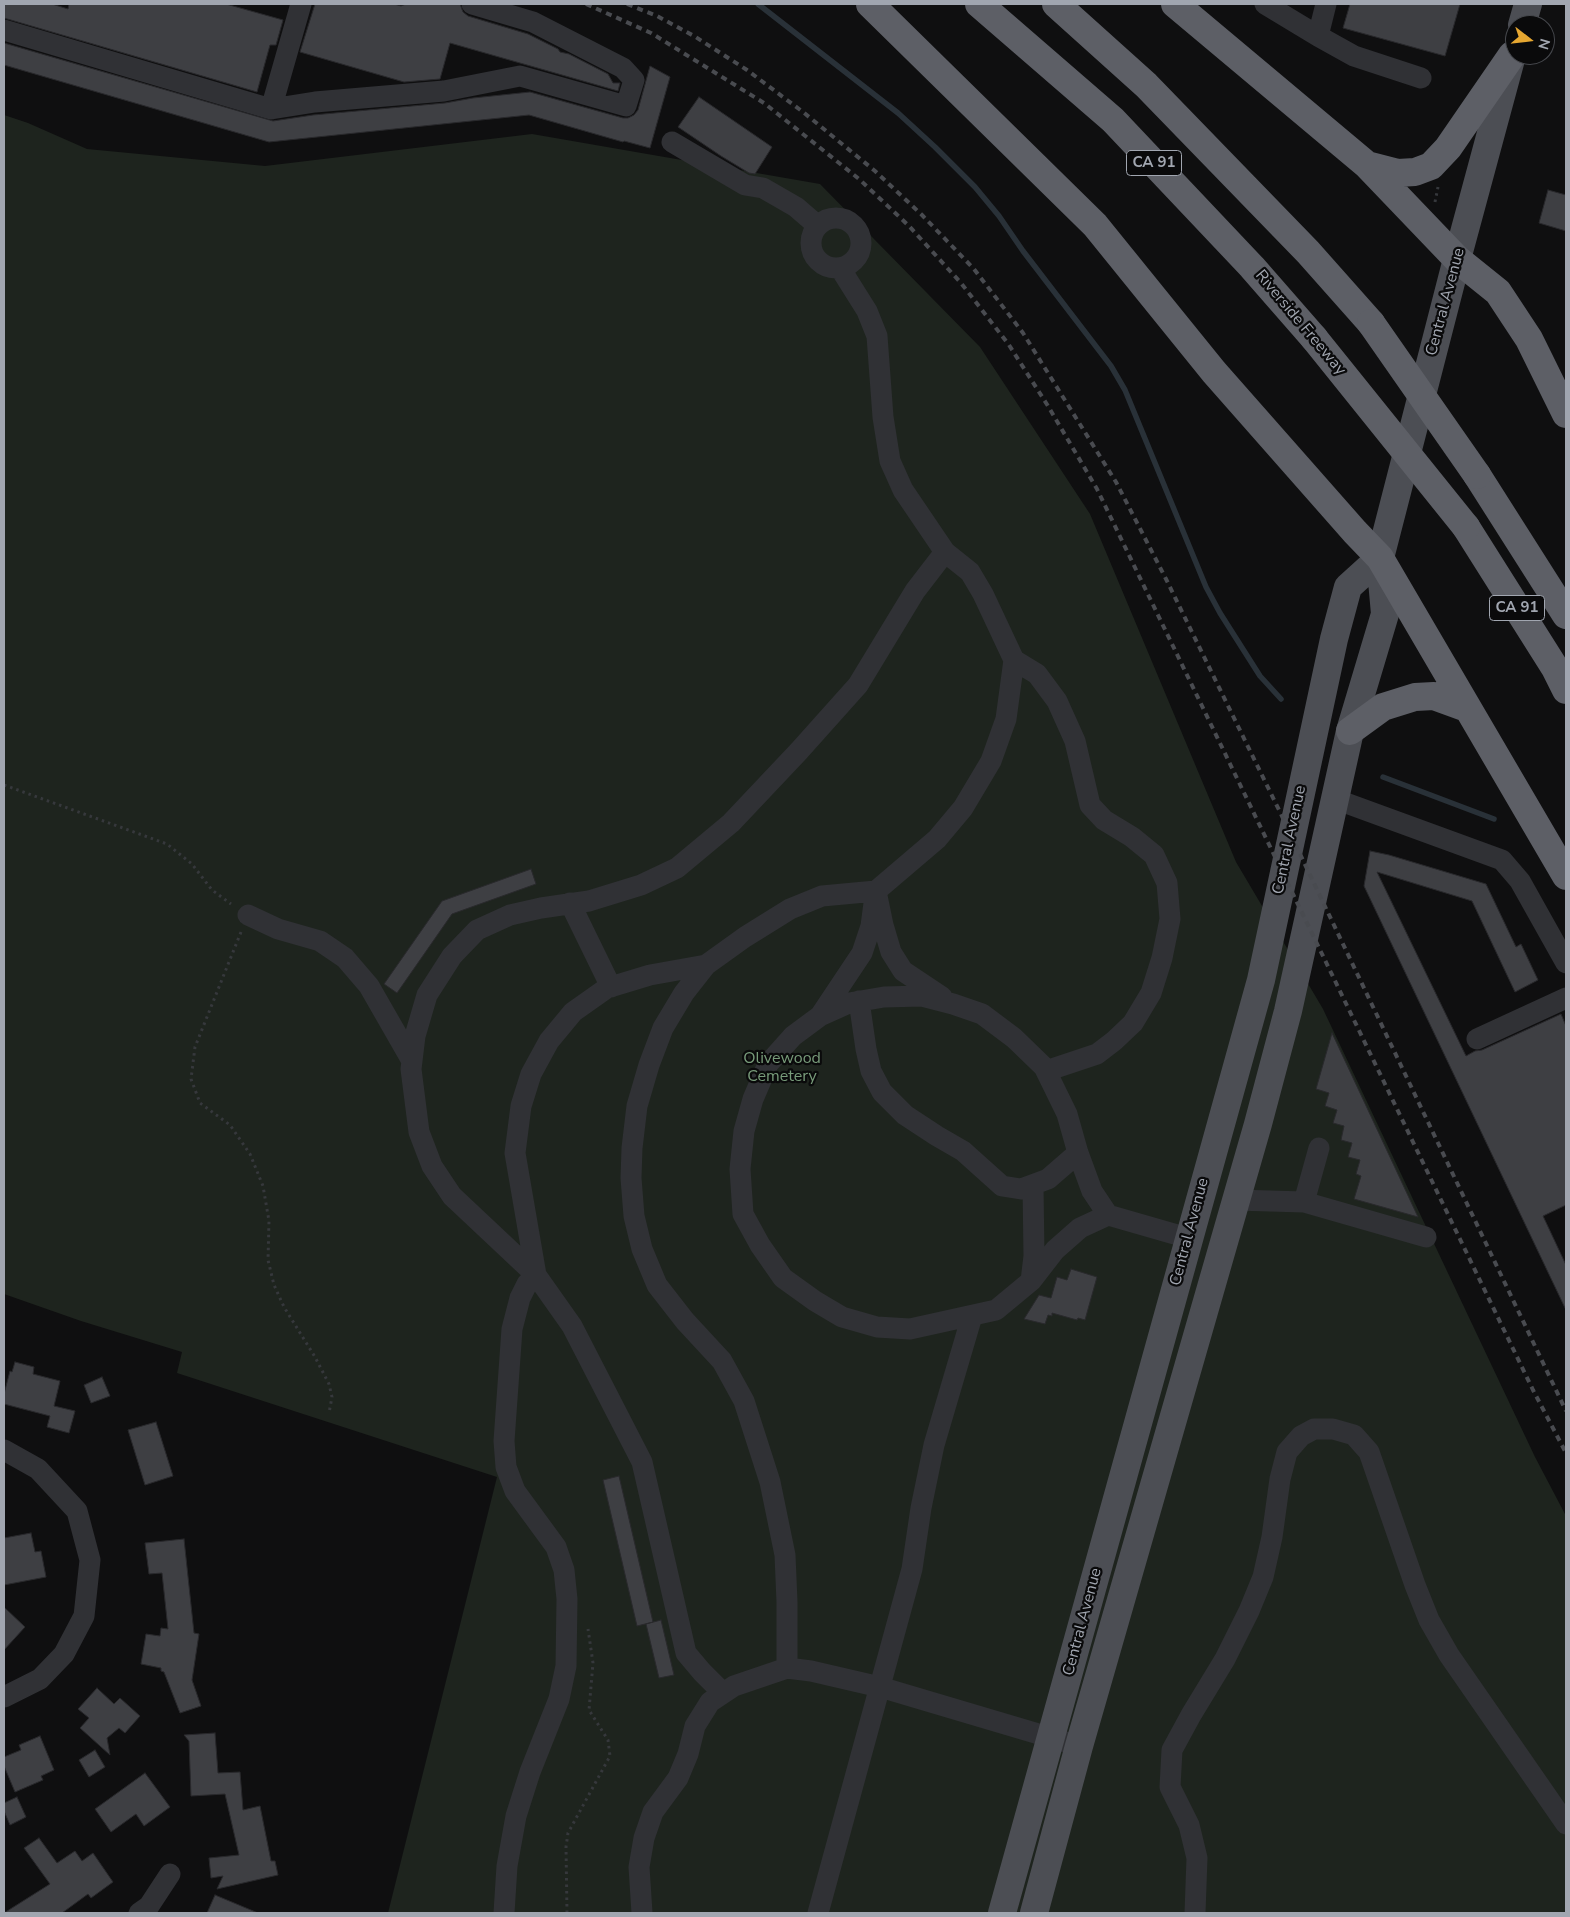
<!DOCTYPE html>
<style>
body{margin:0}
#map{position:relative;width:1570px;height:1917px;overflow:hidden;background:#0f0f10;font-family:"Nunito Sans",sans-serif}
canvas{display:block}
.frame{position:absolute;inset:0;border:5px solid #a1a6b0;pointer-events:none}
.north{position:absolute;left:1505px;top:15px;width:50px;height:50px;box-sizing:border-box;background:#0a0a0b;border:1px solid #46484d;border-radius:50%;rotate:106deg;font-size:14px;font-weight:700;line-height:20px;text-align:center;color:#a1a6b0}
.north::after{content:'';display:block;margin:auto;width:18px;height:22px;background:#e6a731;clip-path:polygon(50% 0,100% 100%,50% 72%,0 100%)}
</style>
<div id="map">
<canvas width="1570" height="1917"></canvas>
<div class="frame"></div>
<div class="north">N</div>
</div>
<script>
const g = document.querySelector('canvas').getContext('2d');
g.lineJoin = 'round';
function fill(path, color) { g.fillStyle = color; g.fill(path, 'evenodd'); }
const poly = rows => new Path2D(rows.map(r => 'M' + r).join(''));
function trace(path, color, width, dash) { g.strokeStyle = color; g.lineWidth = width; g.lineCap = dash ? 'butt' : 'round'; g.setLineDash(dash || []); g.stroke(path); }
function label(font, color, halo, rows, align = 'center') {
  g.font = font + ' "Nunito Sans",sans-serif'; g.lineWidth = 4.5; g.setLineDash([]); g.textBaseline = 'middle'; g.strokeStyle = halo; g.fillStyle = color; for (const [text, x, y, turn = 0] of rows) {
    g.save(); g.translate(x, y); g.rotate((+turn || 0) * Math.PI / 180); g.textAlign = isNaN(turn) ? turn : align; if (halo) g.strokeText(text, 0, 0); g.fillText(text, 0, 0); g.restore();
  }
}
const green = poly([
 [4,115,28,123,87,149,265,166,532,134,820,184,980,347,1090,514,1236,862,1323,1009,1535,1457,1566,1516,1566,1913,388,1913,497,1477,177,1373,182,1352,81,1321,4,1294]
]);
const stream = poly([
 [758,4,898,113,935,147,975,187,999,216,1023,251,1111,366,1125,390,1206,587,1220,613,1260,676,1281,699],
 [1383,777,1494,819]
]);
const building = poly([
 [4,4,52,4,68,9,69,4,226,4,283,20,276,45,270,45,257,92,4,18,4,4],
 [315,4,394,4,401,6,406,4,460,4,463,12,468,16,528,34,558,49,560,52,569,54,608,74,613,83,620,83,618,91,450,43,440,79,404,82,300,52,315,4],
 [1350,4,1460,4,1445,56,1343,28,1350,4],
 [4,43,273,121,313,115,445,103,473,98,530,92,623,118,628,118,634,115,638,110,650,66,670,77,650,148,624,141,623,142,529,115,269,142,4,65,4,43],
 [699,97,772,147,755,174,749,173,721,156,678,127,699,97],
 [1548,190,1566,195,1566,231,1539,223,1548,190],
 [1370,851,1389,855,1486,884,1516,947,1521,944,1538,980,1515,992,1472,901,1377,872,1466,1056,1475,1051,1482,1050,1561,1014,1566,1026,1566,1205,1543,1216,1566,1265,1566,1310,1364,886,1370,851],
 [531,869,536,884,452,914,397,993,384,984,442,901,531,869],
 [1332,1033,1418,1217,1354,1199,1361,1176,1356,1174,1360,1160,1348,1157,1352,1143,1341,1140,1344,1126,1333,1123,1337,1110,1325,1106,1329,1093,1316,1089,1332,1033],
 [1071,1269,1097,1277,1085,1320,1078,1318,1077,1320,1052,1313,1052,1316,1048,1315,1045,1324,1024,1319,1039,1295,1051,1298,1057,1277,1067,1280,1071,1269],
 [15,1362,34,1367,33,1374,60,1381,54,1406,75,1411,69,1433,47,1427,50,1416,4,1404,4,1394,10,1371,12,1372,15,1362],
 [102,1377,110,1396,91,1403,84,1385,102,1377],
 [156,1422,173,1476,145,1485,128,1430,156,1422],
 [619,1476,653,1622,637,1626,603,1480,619,1476],
 [31,1533,35,1552,41,1551,46,1577,4,1585,4,1538,31,1533],
 [184,1539,194,1633,199,1634,192,1680,201,1706,180,1713,164,1672,161,1671,161,1668,141,1664,146,1634,160,1636,161,1628,168,1629,162,1573,149,1574,145,1543,184,1539],
 [4,1607,25,1627,4,1650,4,1607],
 [661,1620,674,1675,659,1678,646,1624,661,1620],
 [97,1688,114,1704,120,1698,140,1716,125,1733,119,1728,107,1738,110,1755,80,1728,89,1718,78,1709,97,1688],
 [215,1733,218,1773,240,1772,243,1810,260,1806,271,1861,275,1861,278,1875,217,1889,223,1876,211,1878,209,1858,239,1855,225,1794,191,1796,189,1741,184,1735,215,1733],
 [40,1736,54,1770,41,1776,43,1780,15,1792,4,1766,4,1757,21,1750,19,1745,40,1736],
 [95,1750,105,1767,89,1777,79,1760,95,1750],
 [145,1773,170,1807,144,1826,136,1814,111,1832,95,1809,145,1773],
 [17,1797,26,1817,10,1825,4,1811,4,1803,17,1797],
 [39,1838,57,1863,75,1851,82,1861,93,1853,113,1882,91,1898,88,1894,62,1913,4,1913,50,1884,24,1848,39,1838],
 [215,1895,258,1913,207,1913,215,1895]
]);
const path = poly([
 [1435,202,1438,187],
 [4,785,167,844,192,864,212,890,231,904],
 [241,932,195,1047,191,1079,200,1103,230,1125,250,1154,263,1186,269,1221,268,1260,274,1285,284,1307,315,1357,329,1384,332,1397,329,1413],
 [567,1913,566,1847,568,1833,610,1756,608,1740,589,1710,593,1663,588,1629]
]);
const minor = poly([
 [1265,4,1318,36],
 [1326,4,1318,36,1354,56,1421,78],
 [4,30,271,109,315,102,444,91,520,76,626,106,634,80,623,68,533,22,472,4],
 [271,109,301,4],
 [672,142,745,185,763,188,796,207,818,226],
 '811 243a25 25 0 1 1 50 0a25 25 0 1 1-50 0Z',
 [840,268,867,311,877,336,883,417,890,461,903,490,945,552,970,572,983,594,1014,660,1037,674,1057,701,1075,741,1090,805,1104,820,1132,837,1154,855,1167,883,1170,919,1162,958,1151,993,1133,1023,1114,1041,1097,1054,1046,1071],
 [1335,799,1502,860,1520,881,1566,963],
 [876,891,883,925,891,952,903,971,942,997],
 [570,903,611,987],
 [248,915,278,929,320,941,345,958,369,986,412,1061],
 [706,965,650,975,607,988,573,1012,549,1041,531,1074,521,1106,515,1153,536,1275,572,1326,642,1462,686,1653,702,1672,723,1693],
 [859,1001,866,1049,871,1071,882,1092,905,1115,937,1136,963,1151,1002,1186,1021,1189,1048,1179,1078,1153],
 [820,1016,862,953,871,926,874,903],
 [1477,1039,1566,998],
 [1236,1200,1304,1202,1319,1148],
 [1304,1202,1426,1237],
 [1108,1215,1080,1228,1055,1250,1031,1281,996,1310,910,1329,877,1327,842,1317,815,1301,783,1278,760,1245,743,1214,740,1169,744,1131,753,1099,768,1064,793,1036,820,1016,849,1003,884,997,922,996,953,1004,982,1014,1014,1038,1044,1067,1067,1114,1078,1153,1092,1191,1108,1215,1188,1238],
 [1031,1281,1034,1256,1033,1185],
 [4,1450,38,1469,77,1511,90,1560,84,1616,64,1654,40,1679,4,1697],
 [787,1668,787,1602,785,1555,770,1482,744,1401,722,1361,685,1321,657,1285,642,1249,634,1216,631,1178,632,1148,637,1106,649,1065,663,1028,684,993,706,965,745,937,790,909,822,896,876,891,937,839,963,808,991,761,1006,719,1014,660],
 [139,1913,149,1906,170,1874],
 [504,1913,507,1866,516,1816,530,1772,559,1699,566,1666,567,1599,564,1570,556,1547,515,1491,506,1467,504,1441,512,1329,520,1298,527,1284,536,1275,452,1196,432,1166,419,1132,411,1069,415,1036,427,995,452,956,477,930,510,915,541,908,589,901,641,885,677,868,731,823,799,751,858,685,915,591,945,552],
 [642,1913,639,1867,644,1838,653,1812,678,1778,688,1754,695,1726,710,1702,734,1686,787,1668,811,1671,880,1687,1079,1746],
 [818,1913,912,1569,921,1508,934,1445,972,1316],
 [1195,1913,1197,1858,1189,1825,1170,1787,1172,1750,1191,1715,1225,1659,1249,1611,1263,1577,1272,1537,1280,1479,1287,1452,1301,1436,1314,1429,1333,1429,1354,1435,1369,1452,1415,1585,1429,1620,1449,1655,1566,1824]
]);
const major = poly([
 [1522,25,1528,4],
 [1002,1913,1261,980,1334,639,1348,587,1380,558],
 [1034,1913,1079,1746,1258,1124,1288,1011,1350,731,1385,614,1380,558,1457,259,1511,59]
]);
const highway = poly([
 [870,4,1095,225,1214,372,1355,532,1380,558,1566,876],
 [979,4,1113,120,1252,267,1314,338],
 [1056,4,1146,85,1308,252,1371,323],
 [1175,4,1367,165,1457,259,1498,292,1529,339,1566,414],
 [1367,165,1398,173,1415,172,1431,166,1448,148,1512,55],
 [1477,475,1566,615],
 [1466,527,1555,668,1566,690],
 [1350,731,1383,707,1415,697,1434,696,1467,708]
]);
const rail = poly([
 [586,4,651,33,764,103,859,179,909,226,961,283,1009,345,1048,406,1097,489,1533,1390,1566,1453],
 [627,4,657,16,694,36,747,70,803,112,875,171,922,215,974,269,1023,333,1116,482,1166,579,1279,810,1566,1411]
]);
const highwayBridge = poly([
 [1371,323,1477,475],
 [1314,338,1466,527]
]);
const shields = [
 [1154,163,55],
 [1517,608,55]
];
const shieldNames = [
 ["CA 91",1154,163],
 ["CA 91",1517,608]
];
const streetNames = [
 ["Central Avenue",1446,302,-75],
 ["Riverside Freeway",1300,323,50],
 ["Central Avenue",1290,840,-78],
 ["Central Avenue",1190,1232,-75],
 ["Central Avenue",1083,1622,-75]
];
const parkNames = [
 ["Olivewood",782,1059],
 ["Cemetery",782,1077]
];
fill(green, '#1e241e');
trace(stream, '#293138', 5.5);
fill(building, '#3e3f43');
trace(building, '#29292c', 1);
trace(path, '#36383c', 3, [2.5, 4]);
trace(minor, '#303135', 21);
trace(major, '#4c4e54', 28);
trace(highway, '#5d5f66', 28);
trace(rail, '#494b50', 4, [6, 5]);
trace(highwayBridge, '#5d5f66', 28);
for (const [x, y, w] of shields) { const box = new Path2D(); box.roundRect(x - w / 2, y - 12.5, w, 25, 4); g.fillStyle = '#0a0a0b'; g.fill(box); trace(box, '#a1a6b0', 1); }
label('bold 15px', '#a1a6b0', null, shieldNames);
label('16px', '#a1a6b0', '#0a0a0b', streetNames);
label('16px', '#789b7a', '#0a0a0b', parkNames);
</script>
